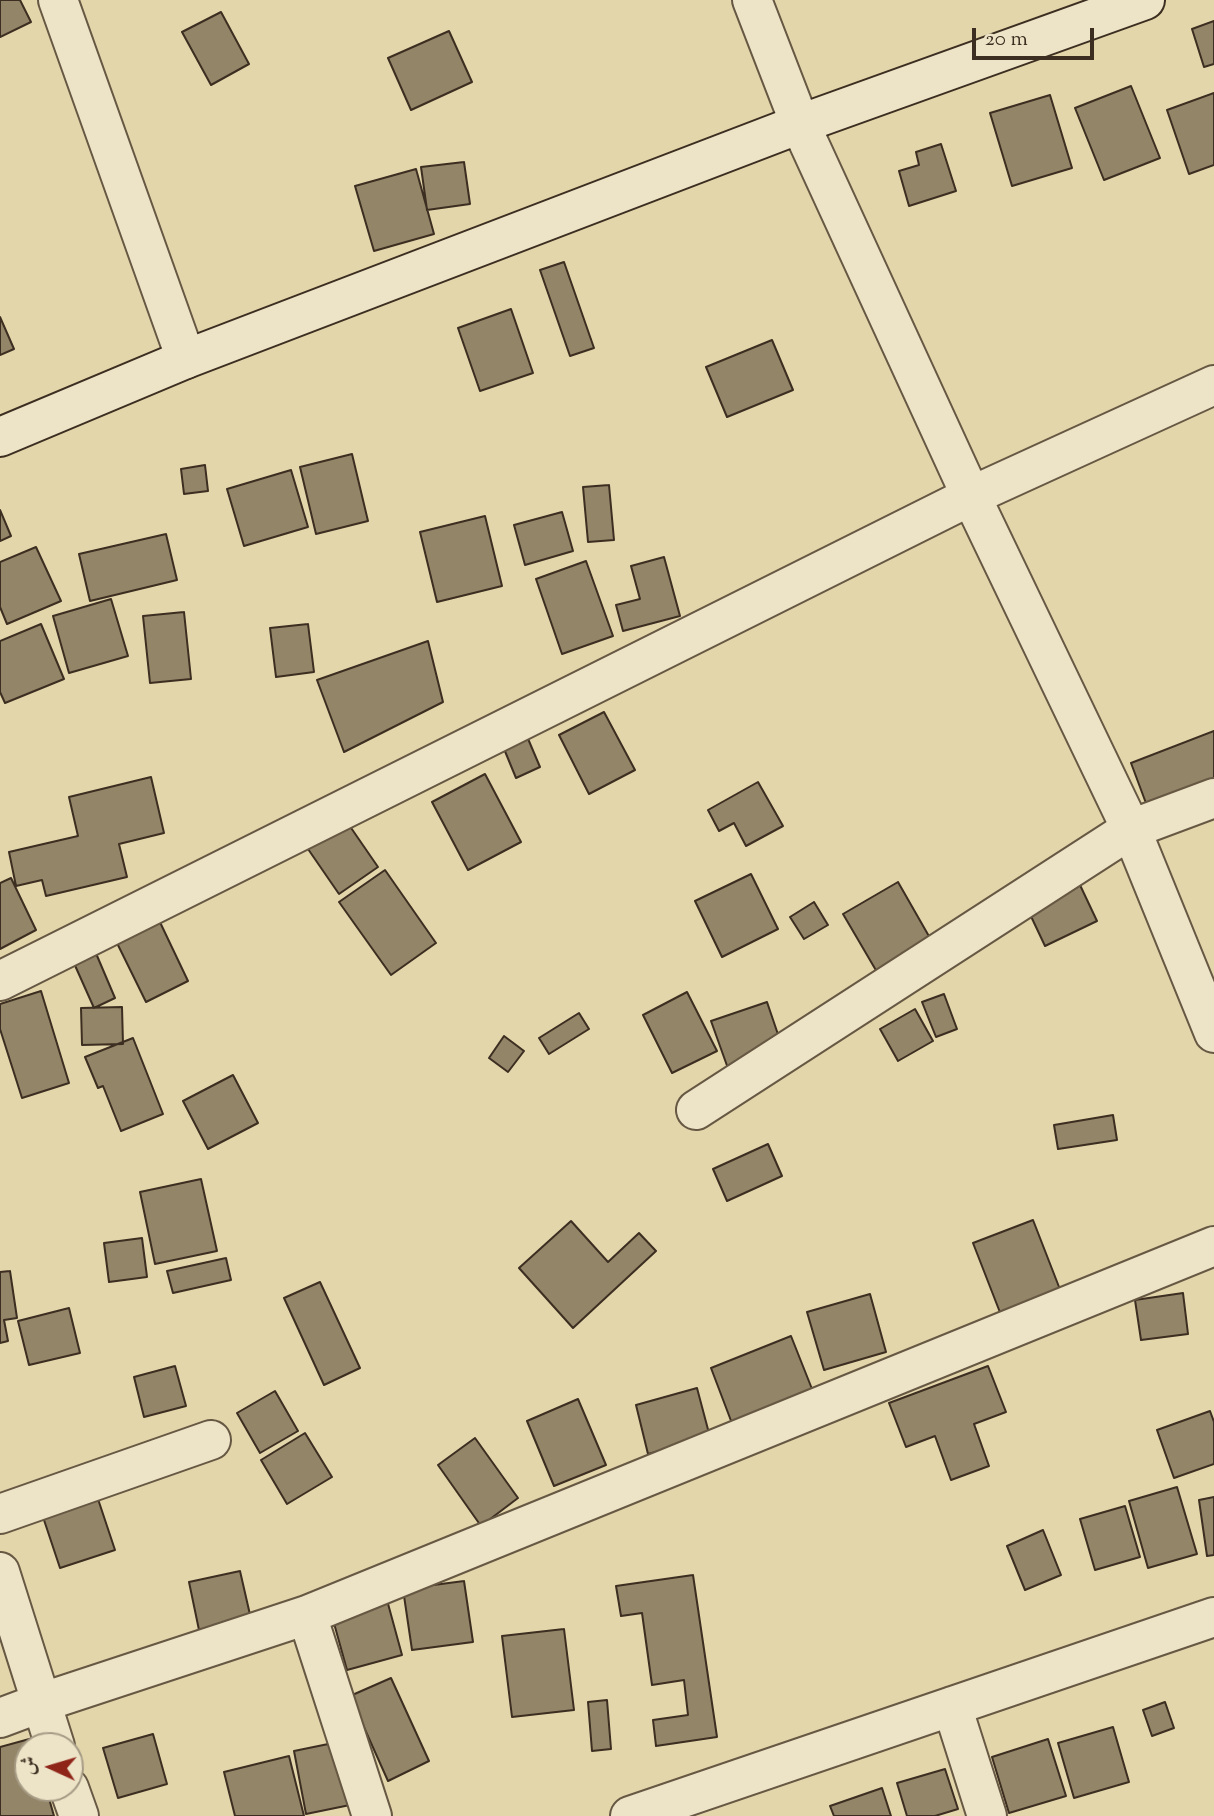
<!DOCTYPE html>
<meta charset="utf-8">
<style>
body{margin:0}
#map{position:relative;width:1214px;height:1816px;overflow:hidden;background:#e3d6ab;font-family:"Sorts Mill Goudy",Amiri,serif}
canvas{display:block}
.north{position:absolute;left:14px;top:1732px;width:70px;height:70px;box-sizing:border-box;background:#ede4c8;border:2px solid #a69b85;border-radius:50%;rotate:274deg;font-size:19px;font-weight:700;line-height:28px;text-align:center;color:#3c2e20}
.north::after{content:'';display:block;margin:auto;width:24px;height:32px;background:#8f2418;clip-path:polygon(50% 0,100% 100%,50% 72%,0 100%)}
.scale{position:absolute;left:972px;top:28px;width:122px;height:32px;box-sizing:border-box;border:4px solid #3c2e20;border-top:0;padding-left:9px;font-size:21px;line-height:24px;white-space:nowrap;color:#3c2e20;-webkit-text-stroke:5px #ede4c8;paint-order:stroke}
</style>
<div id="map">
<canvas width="1214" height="1816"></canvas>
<div class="north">ش</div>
<div class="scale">20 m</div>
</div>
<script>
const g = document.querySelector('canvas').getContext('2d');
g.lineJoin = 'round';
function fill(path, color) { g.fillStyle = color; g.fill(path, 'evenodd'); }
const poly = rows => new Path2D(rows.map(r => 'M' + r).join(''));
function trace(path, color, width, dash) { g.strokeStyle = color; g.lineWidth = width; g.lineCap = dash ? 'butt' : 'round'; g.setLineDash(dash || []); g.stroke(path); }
const building = poly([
 [0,0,20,0,31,22,0,37,0,0],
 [221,12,249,64,211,85,182,32,221,12],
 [1214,21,1214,64,1204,67,1192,29,1214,21],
 [449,31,472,82,411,110,388,58,449,31],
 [1131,86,1160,158,1104,180,1075,108,1131,86],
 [1214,93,1214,165,1189,174,1167,110,1214,93],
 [1050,95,1072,168,1012,186,990,113,1050,95],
 [941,144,956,191,909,206,899,171,919,165,916,152,941,144],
 [464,162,470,204,427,210,421,167,464,162],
 [416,169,434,234,374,251,355,186,416,169],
 [564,262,594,348,570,356,540,270,564,262],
 [511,309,533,373,480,391,458,328,511,309],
 [0,317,14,349,0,355,0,317],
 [772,340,793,390,727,417,706,367,772,340],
 [352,454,368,521,316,534,300,467,352,454],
 [205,465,208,491,184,494,181,469,205,465],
 [291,470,308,527,244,546,227,489,291,470],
 [609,485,614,540,588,542,583,487,609,485],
 [0,510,11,536,0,541,0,510],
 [562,512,573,551,525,565,514,525,562,512],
 [485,516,502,586,437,602,420,532,485,516],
 [166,534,177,580,90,601,79,554,166,534],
 [36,547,61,601,7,624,0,607,0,562,36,547],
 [664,557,680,616,623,631,616,605,640,599,631,566,664,557],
 [586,561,613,636,562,654,536,579,586,561],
 [111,599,128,656,69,673,53,616,111,599],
 [184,612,191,679,150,683,143,616,184,612],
 [41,624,64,679,5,703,0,692,0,641,41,624],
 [308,624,314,672,276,677,270,628,308,624],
 [428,641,443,702,344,752,317,680,428,641],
 [604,712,635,770,589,794,559,735,604,712],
 [1214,731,1214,808,1156,830,1131,763,1214,731],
 [526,734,540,767,516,778,502,744,526,734],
 [485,774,521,842,468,870,432,802,485,774],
 [151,777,164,833,119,844,127,877,46,896,42,880,16,886,9,852,78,836,69,797,151,777],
 [758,782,783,826,746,846,734,823,719,831,708,810,758,782],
 [347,822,378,867,339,894,308,849,347,822],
 [385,870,436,943,391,975,339,902,385,870],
 [751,874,778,929,722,957,695,901,751,874],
 [11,878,36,930,0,949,0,883,11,878],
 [898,882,938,952,884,984,843,914,898,882],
 [1080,885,1097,921,1045,946,1028,910,1080,885],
 [814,902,828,925,804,939,790,917,814,902],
 [158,918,188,981,146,1002,115,939,158,918],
 [95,951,115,998,94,1008,73,961,95,951],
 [41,991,69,1083,22,1098,0,1029,0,1004,41,991],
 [687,992,717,1051,672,1073,643,1015,687,992],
 [944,994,957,1029,936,1037,922,1002,944,994],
 [767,1002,785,1055,730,1074,711,1021,767,1002],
 [122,1007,123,1044,82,1045,81,1008,122,1007],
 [915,1009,933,1041,898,1061,880,1029,915,1009],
 [579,1013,589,1029,549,1054,539,1038,579,1013],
 [504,1036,524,1051,508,1072,489,1058,504,1036],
 [133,1038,163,1114,121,1131,103,1086,98,1088,85,1057,133,1038],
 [233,1075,258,1123,208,1149,183,1101,233,1075],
 [1113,1115,1117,1140,1058,1149,1054,1125,1113,1115],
 [768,1144,782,1176,727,1201,713,1169,768,1144],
 [201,1179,217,1251,155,1264,140,1192,201,1179],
 [1033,1220,1061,1292,1001,1315,973,1243,1033,1220],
 [571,1221,608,1262,639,1233,656,1251,573,1328,519,1268,571,1221],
 [142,1238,147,1277,109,1282,104,1243,142,1238],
 [226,1258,231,1280,173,1293,167,1271,226,1258],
 [10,1271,17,1318,4,1320,8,1341,0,1343,0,1272,10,1271],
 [320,1282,360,1368,324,1385,284,1298,320,1282],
 [1183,1293,1188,1334,1141,1340,1135,1300,1183,1293],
 [870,1294,886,1352,824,1370,807,1312,870,1294],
 [69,1308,80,1353,29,1365,18,1321,69,1308],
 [791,1336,814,1394,733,1426,711,1368,791,1336],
 [175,1366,186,1406,144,1417,134,1377,175,1366],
 [988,1366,1006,1412,974,1424,989,1466,951,1480,935,1436,906,1447,889,1403,988,1366],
 [697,1388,710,1437,648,1454,636,1405,697,1388],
 [275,1391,298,1431,260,1453,237,1413,275,1391],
 [578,1399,606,1465,554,1486,527,1421,578,1399],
 [1210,1411,1214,1422,1214,1464,1174,1478,1157,1430,1210,1411],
 [305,1433,332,1477,287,1504,261,1460,305,1433],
 [475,1438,518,1498,481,1526,438,1465,475,1438],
 [1177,1487,1197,1554,1148,1568,1129,1501,1177,1487],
 [1214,1497,1214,1555,1207,1556,1199,1500,1214,1497],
 [98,1499,115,1550,60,1568,43,1517,98,1499],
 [1125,1506,1140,1557,1095,1570,1080,1519,1125,1506],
 [1043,1530,1061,1575,1025,1590,1007,1546,1043,1530],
 [240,1571,251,1619,199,1630,189,1582,240,1571],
 [693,1575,717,1737,656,1746,653,1720,688,1715,684,1680,652,1685,642,1613,621,1616,616,1586,693,1575],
 [464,1581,473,1642,412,1650,403,1589,464,1581],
 [387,1600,402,1655,347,1670,332,1616,387,1600],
 [564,1629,574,1710,512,1717,502,1636,564,1629],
 [391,1678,429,1761,388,1781,350,1696,391,1678],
 [607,1700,611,1749,592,1751,588,1702,607,1700],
 [1165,1702,1174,1728,1152,1736,1143,1710,1165,1702],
 [1113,1727,1129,1782,1074,1798,1058,1743,1113,1727],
 [153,1734,167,1784,118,1798,103,1748,153,1734],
 [33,1738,35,1746,28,1746,28,1788,46,1788,54,1816,0,1816,0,1747,33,1738],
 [1048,1739,1066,1796,1009,1813,992,1757,1048,1739],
 [338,1742,350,1805,306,1814,294,1751,338,1742],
 [289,1756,304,1816,235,1816,224,1772,289,1756],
 [945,1769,958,1809,935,1816,907,1816,897,1783,945,1769],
 [882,1788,891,1816,834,1816,830,1806,882,1788]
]);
const street = poly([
 [58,0,186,359],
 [752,0,800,124,971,496,1131,829,1214,1033],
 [0,981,971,496,1214,385],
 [696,1110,1131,829,1214,798],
 [0,1514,211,1440],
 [0,1572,55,1746],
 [307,1615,372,1816],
 [952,1706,987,1816],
 [0,1718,40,1703,307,1615,1214,1246],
 [69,1788,79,1816],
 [630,1816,1214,1617]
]);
const secondary = poly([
 [0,437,186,359,800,124,1145,0]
]);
fill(building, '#938568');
trace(building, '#3c2e20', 2);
trace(street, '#665843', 42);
trace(secondary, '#3c2e20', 42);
trace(street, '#ede4c8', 38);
trace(secondary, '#ede4c8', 38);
</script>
